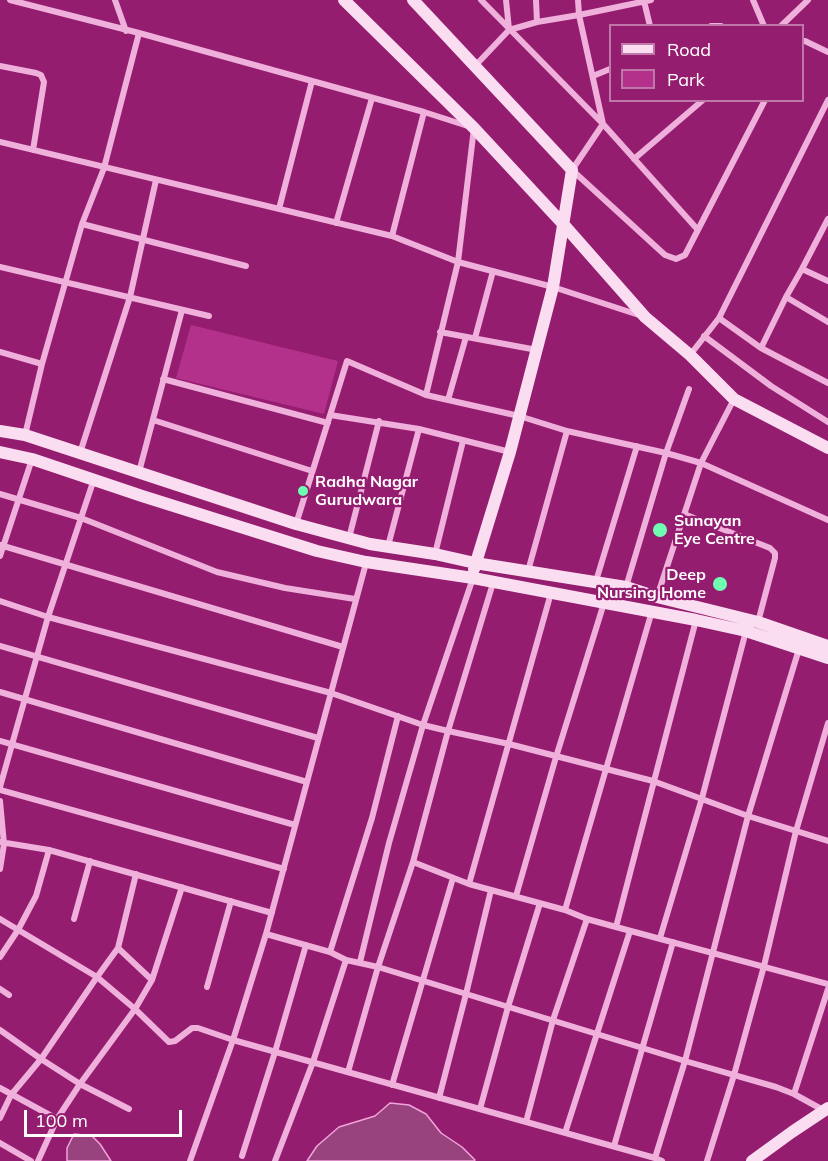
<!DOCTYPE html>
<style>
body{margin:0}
#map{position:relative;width:828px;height:1161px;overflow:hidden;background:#951d70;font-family:Mulish,sans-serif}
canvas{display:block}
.legend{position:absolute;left:609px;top:24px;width:195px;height:78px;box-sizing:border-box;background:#951d70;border:2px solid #bf77a9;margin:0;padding:8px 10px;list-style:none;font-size:18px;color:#fff}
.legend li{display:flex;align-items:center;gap:12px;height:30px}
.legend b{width:30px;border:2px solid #bf77a9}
.scale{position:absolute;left:24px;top:1110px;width:158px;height:27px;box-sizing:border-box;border:3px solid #fff;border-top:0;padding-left:8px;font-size:18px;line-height:21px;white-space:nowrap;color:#fff;-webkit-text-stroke:4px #951d70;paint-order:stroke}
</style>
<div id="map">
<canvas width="828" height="1161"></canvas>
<ul class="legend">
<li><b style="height:8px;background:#fbddf1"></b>Road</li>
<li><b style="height:16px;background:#b3318b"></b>Park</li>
</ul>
<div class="scale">100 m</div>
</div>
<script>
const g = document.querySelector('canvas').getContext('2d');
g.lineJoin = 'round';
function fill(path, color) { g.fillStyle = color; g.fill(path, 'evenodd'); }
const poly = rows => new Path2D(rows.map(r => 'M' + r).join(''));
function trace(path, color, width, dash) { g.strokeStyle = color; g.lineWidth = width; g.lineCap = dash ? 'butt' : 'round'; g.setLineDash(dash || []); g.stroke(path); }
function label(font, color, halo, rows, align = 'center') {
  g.font = font + ' Mulish,sans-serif'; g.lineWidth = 4.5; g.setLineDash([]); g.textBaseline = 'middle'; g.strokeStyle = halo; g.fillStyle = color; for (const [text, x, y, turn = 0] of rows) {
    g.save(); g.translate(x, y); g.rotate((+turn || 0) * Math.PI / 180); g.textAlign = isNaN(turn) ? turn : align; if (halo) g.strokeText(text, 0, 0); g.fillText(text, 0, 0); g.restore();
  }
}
const green = poly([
 [191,325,338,361,324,414,176,378]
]);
const water = poly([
 [390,1103,409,1105,426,1114,441,1133,462,1147,475,1160,474,1161,307,1161,317,1146,339,1127,375,1116,390,1103],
 [74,1134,92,1136,100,1144,111,1161,67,1161,67,1148,74,1134]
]);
const street = poly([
 [10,0,139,33,424,112,392,236],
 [115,0,126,31],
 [481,0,603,124,698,230],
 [506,0,509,29],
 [536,0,537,22],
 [578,0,579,15,603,124,572,170,665,255,676,259,685,255,765,100],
 [753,0,764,26],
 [644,1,650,26],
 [711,26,721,26],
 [781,26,808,0],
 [802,41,805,41,828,52],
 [0,66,36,73,41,75,44,82,33,150],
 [475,66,509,30,537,22,579,15,651,0],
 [593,76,610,69],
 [828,100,719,318,761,348,828,383],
 [424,112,474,128,458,262,426,395],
 [0,142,392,236,458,262,553,287,642,316],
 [634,159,703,100],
 [279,209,312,81],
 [336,223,372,98],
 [82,224,246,266],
 [0,267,209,316],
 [802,269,828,219],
 [786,297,828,322],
 [440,332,537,350],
 [704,336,771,386,828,422],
 [475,338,493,271],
 [761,348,786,297,802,269,828,281],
 [0,352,42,364],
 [690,355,719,318],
 [163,379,328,423],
 [448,400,466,337],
 [330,415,419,429,510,452],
 [153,420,312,471],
 [25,435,42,364,82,224,104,168,139,33],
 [80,453,130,297,156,180],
 [139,472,182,310],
 [0,494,81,518,217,572,285,588,355,599],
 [684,514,770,548,775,553,775,558,758,622],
 [296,524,347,361,426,395,519,416,567,431,666,453,701,463,828,520],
 [349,538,379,421],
 [0,545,343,647],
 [388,546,419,429],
 [435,554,463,441],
 [0,556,32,459],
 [528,571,567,431],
 [596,581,637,446],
 [626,587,666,453,689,389],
 [657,597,701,463,734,399],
 [0,601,48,617,331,693,423,725,448,731,509,744,653,781,748,816,828,841],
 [0,646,318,738],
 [0,692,307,782],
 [0,741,295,825],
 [0,787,48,617,94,479],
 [0,790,284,869],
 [0,801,4,844,0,869],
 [0,842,49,850,272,913],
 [413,862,469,884,565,910,587,919,616,927,828,984],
 [469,884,551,593],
 [516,896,556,757,604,603],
 [565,910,652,611],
 [0,919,97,977,135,1009,169,1042,175,1041,192,1028,198,1028,233,1040,655,1158,662,1161],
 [74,919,90,861],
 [616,927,696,620],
 [266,934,330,952,346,960,378,967,685,1061,776,1087,794,1094,825,1111],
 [660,938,702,798,746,631],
 [118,948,152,980],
 [330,952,372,818,398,716],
 [0,957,18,930,36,896,49,850],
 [360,962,389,843,423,725,473,578],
 [207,987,231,901],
 [0,989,9,995],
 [0,1030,41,1059,80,1084,129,1109],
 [348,1072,378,967,413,862,448,731,493,583],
 [392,1085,453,878],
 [0,1088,57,1119,38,1161],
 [794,1094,828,989],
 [439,1098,466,994,491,890],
 [480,1109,508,1007,540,903],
 [0,1118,11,1095,41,1059,97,977,118,948,136,874],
 [57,1119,80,1084,135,1009,152,980,182,887],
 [526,1122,553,1020,587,919],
 [565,1133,630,931],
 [0,1143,31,1161],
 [614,1146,673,942],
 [242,1156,275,1052,306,945],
 [655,1158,685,1061,748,816,799,649],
 [190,1161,233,1040,266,934,366,563],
 [275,1161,313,1062,346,960],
 [707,1161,734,1075,764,966,796,831,828,723]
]);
const secondary = poly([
 [344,0,474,128,564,225,645,317,690,355,734,399,828,448],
 [413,0,572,170,553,287,510,452,474,569],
 [0,431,25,435,296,524,370,544,435,554,475,563,626,587,657,597,758,622,828,646],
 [0,452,32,459,142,496,317,551,366,562,473,578,696,620,746,631,828,658],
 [752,1161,792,1132,828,1108]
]);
const markers = [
 [303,491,6,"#6ffeb1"],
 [660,530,8,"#6ffeb1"],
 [720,584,8,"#6ffeb1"]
];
const poiNames = [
 ["Radha Nagar",315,482],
 ["Gurudwara",315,500],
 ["Sunayan",674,521],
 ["Eye Centre",674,539],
 ["Deep",706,575,"right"],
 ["Nursing Home",706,593,"right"]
];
fill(green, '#b3318b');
fill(water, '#98437d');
trace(water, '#f1a3db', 1.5);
trace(street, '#efb0dc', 6);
trace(secondary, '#fbddf1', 12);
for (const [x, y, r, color] of markers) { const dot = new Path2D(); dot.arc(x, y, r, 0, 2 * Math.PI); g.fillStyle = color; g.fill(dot); trace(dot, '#951d70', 2); }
label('bold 16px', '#fff', '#951d70', poiNames, 'left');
</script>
